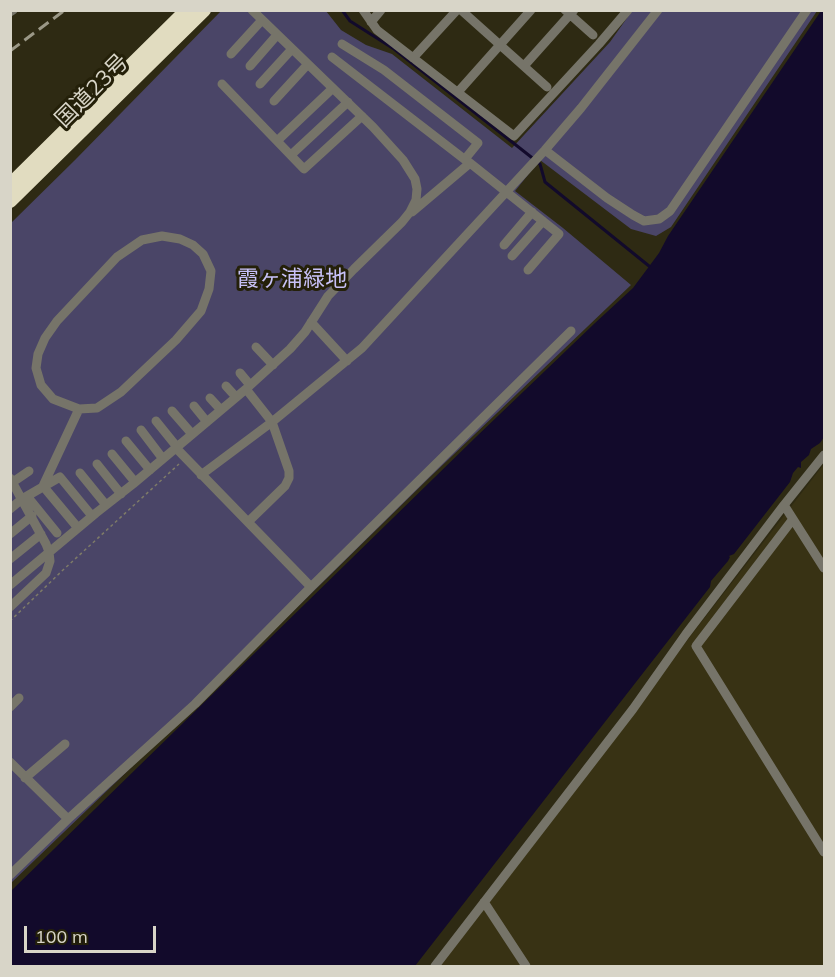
<!DOCTYPE html>
<meta charset="utf-8">
<style>
body{margin:0}
#map{position:relative;width:835px;height:977px;overflow:hidden;background:#2e2a13;font-family:Mulish,sans-serif}
canvas{display:block}
.frame{position:absolute;inset:0;border:12px solid #d8d5c8;pointer-events:none}
.scale{position:absolute;left:24px;top:926px;width:132px;height:27px;box-sizing:border-box;border:3px solid #d8d5c8;border-top:0;padding-left:8px;font-size:18px;line-height:21px;white-space:nowrap;color:#d8d5c8;-webkit-text-stroke:4px #242009;paint-order:stroke}
</style>
<div id="map">
<canvas width="835" height="977"></canvas>
<div class="frame"></div>
<div class="scale">100 m</div>
</div>
<script>
const g = document.querySelector('canvas').getContext('2d');
g.lineJoin = 'round';
function fill(path, color) { g.fillStyle = color; g.fill(path, 'evenodd'); }
const poly = rows => new Path2D(rows.map(r => 'M' + r).join(''));
function trace(path, color, width, dash) { g.strokeStyle = color; g.lineWidth = width; g.lineCap = dash ? 'butt' : 'round'; g.setLineDash(dash || []); g.stroke(path); }
function label(font, color, halo, rows, align = 'center') {
  g.font = font + ' Mulish,"Noto Sans JP",sans-serif'; g.lineWidth = 6; g.setLineDash([]); g.textBaseline = 'middle'; g.strokeStyle = halo; g.fillStyle = color; for (const [text, x, y, turn = 0] of rows) {
    g.save(); g.translate(x, y); g.rotate((+turn || 0) * Math.PI / 180); g.textAlign = isNaN(turn) ? turn : align; if (halo) g.strokeText(text, 0, 0); g.fillText(text, 0, 0); g.restore();
  }
}
const built = poly([
 [824,464,824,966,440,966,574,792,686,642]
]);
const green = poly([
 [221,11,326,11,341,30,366,45,392,54,512,148,610,42,632,11,817,11,671,227,656,236,631,229,540,160,515,191,563,228,631,285,430,477,273,631,11,883,10,224,75,160]
]);
const water = poly([
 [821,11,824,11,824,437,820,443,811,449,809,455,801,462,801,468,798,467,793,473,790,482,734,554,729,556,730,557,728,561,711,581,710,587,415,966,11,966,11,891,477,436,595,323,633,288,659,253,668,236]
]);
const stream = poly([
 [342,10,350,21,394,49,540,164,545,182,649,266]
]);
const path = poly([
 [10,621,63,570,179,464]
]);
const minor = poly([
 [363,10,377,30,514,136,599,44,628,10],
 [461,10,547,87],
 [565,10,593,35],
 [10,12,13,10],
 [371,22,381,10],
 [342,44,384,70,478,143,465,159],
 [231,54,262,20],
 [332,57,468,162],
 [413,58,457,10],
 [250,66,277,35],
 [524,66,574,10],
 [222,84,304,169,362,116],
 [260,84,292,49],
 [458,92,531,10],
 [274,101,308,64],
 [277,141,333,88],
 [545,150,607,198,633,215,644,221,659,219,670,211,807,10],
 [291,155,348,102],
 [412,212,470,163,559,234,528,270],
 [504,245,532,212],
 [512,256,543,221],
 [311,322,347,361],
 [256,347,273,365],
 [240,373,250,385],
 [226,386,236,397],
 [246,389,272,422,289,471,289,478,285,486,248,522],
 [210,398,221,410],
 [194,406,207,422],
 [172,411,192,434],
 [156,421,177,447],
 [141,430,163,459],
 [126,441,150,470],
 [176,448,311,587],
 [112,454,135,482],
 [97,464,121,494],
 [80,473,106,505],
 [201,475,272,422,362,348,545,150,581,108,658,10],
 [10,478,46,544,49,552,50,561,46,573,10,607],
 [10,484,29,471],
 [27,496,57,533],
 [784,505,824,568],
 [10,509,22,499,60,477,92,516],
 [793,519,696,646,824,852],
 [78,528,43,486,79,409,97,408,121,392,176,340,201,311,209,289,211,271,203,254,193,245,180,239,162,236,142,240,117,257,57,321,45,338,38,354,36,368,41,385,53,399,79,409],
 [10,534,32,516],
 [10,559,41,534],
 [10,585,96,513,133,484,246,389,290,349,305,332,328,296,354,269,402,222,410,212,416,200,417,189,415,179,403,160,373,127,252,10],
 [10,707,19,698],
 [10,762,68,819],
 [25,778,65,744],
 [10,875,68,819,195,704,311,587,571,331],
 [484,902,526,966],
 [435,966,633,709,686,634,784,505,824,455]
]);
const highway = poly([
 [10,185,187,10],
 [10,201,204,10]
]);
const rail = poly([
 [10,51,65,10]
]);
const streetNames = [
 ["国道23号",92,91,-45]
];
const parkNames = [
 ["霞ヶ浦緑地",292,279]
];
fill(built, '#383214');
fill(green, '#4a4567');
fill(water, '#120a2b');
trace(stream, '#120a2b', 3);
trace(path, '#7e7b68', 1.5, [3, 3]);
trace(minor, '#767469', 9);
trace(highway, '#e1dcc0', 14);
trace(rail, '#9b9887', 3, [12, 6]);
label('22px', '#d8d5c8', '#242009', streetNames);
label('22px', '#c7c1f7', '#242009', parkNames);
</script>
